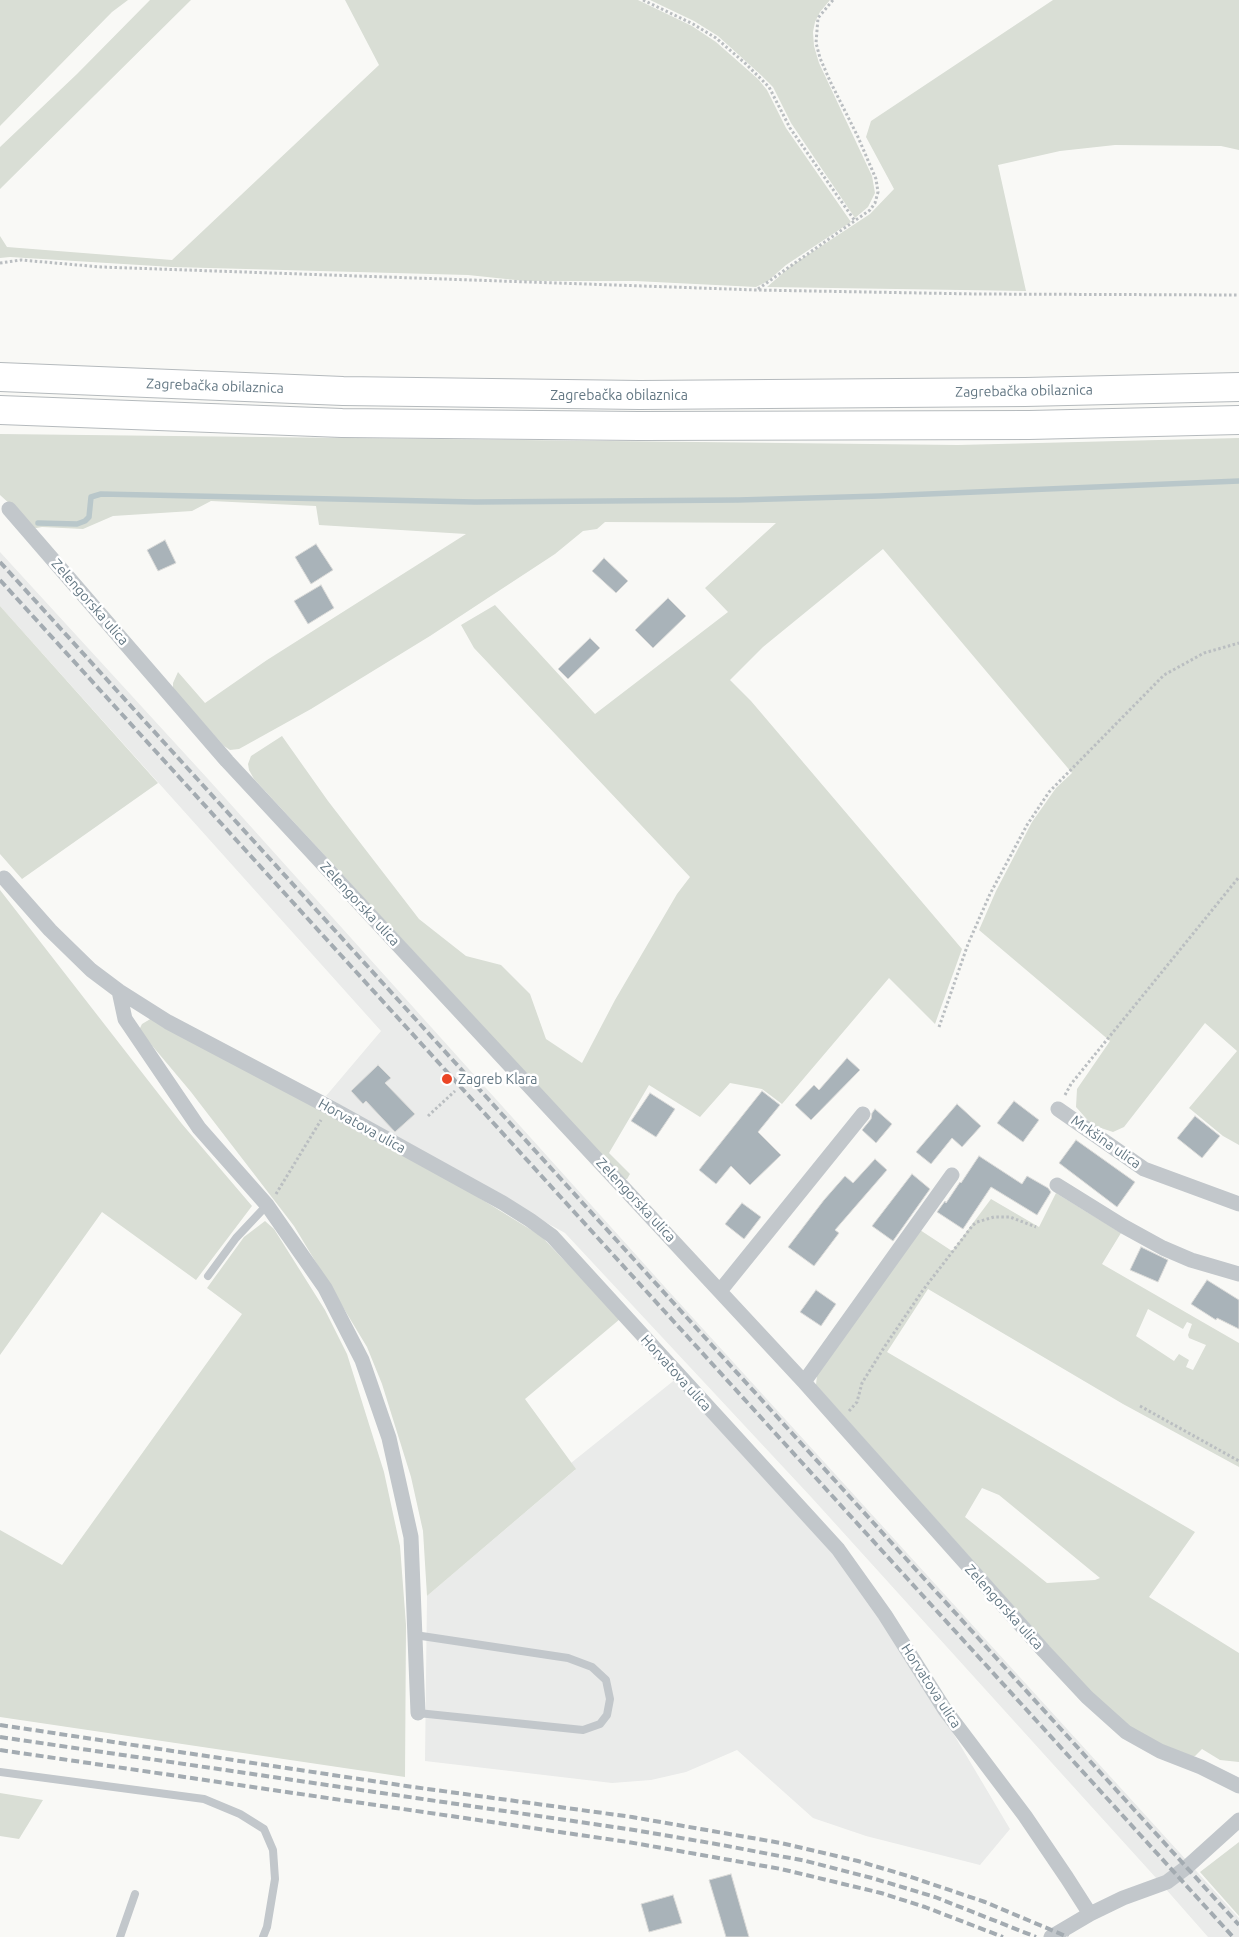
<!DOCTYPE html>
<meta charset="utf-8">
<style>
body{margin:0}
canvas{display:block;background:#f9f9f6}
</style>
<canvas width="1239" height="1937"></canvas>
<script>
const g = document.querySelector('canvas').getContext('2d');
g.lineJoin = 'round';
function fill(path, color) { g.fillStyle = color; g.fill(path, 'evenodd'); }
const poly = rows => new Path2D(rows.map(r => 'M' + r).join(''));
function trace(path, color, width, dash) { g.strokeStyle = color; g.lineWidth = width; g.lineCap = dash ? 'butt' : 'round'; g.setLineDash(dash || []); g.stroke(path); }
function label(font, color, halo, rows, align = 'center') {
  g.font = font + ' Ubuntu,sans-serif'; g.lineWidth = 5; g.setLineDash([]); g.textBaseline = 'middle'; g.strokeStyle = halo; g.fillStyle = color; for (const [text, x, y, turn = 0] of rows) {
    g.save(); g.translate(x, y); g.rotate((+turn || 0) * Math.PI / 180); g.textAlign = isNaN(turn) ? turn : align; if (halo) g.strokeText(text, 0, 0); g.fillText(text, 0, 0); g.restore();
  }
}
const built = poly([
 [0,552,208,779,664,1286,1239,1918,1239,1937,1208,1937,1157,1879,812,1498,565,1233,392,1137,326,1096,381,1031,0,606],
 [677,1378,838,1558,928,1691,1010,1829,980,1865,866,1836,813,1818,737,1750,686,1772,651,1780,612,1783,425,1761,427,1596,575,1470,571,1463]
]);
const green = poly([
 [0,0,128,0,112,12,0,126],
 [150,0,191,0,0,189,0,147,77,74],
 [345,0,638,0,692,26,716,42,758,79,767,90,786,128,851,222,786,265,768,281,756,287,635,281,525,281,468,275,172,267,10,257,0,258,0,236,7,247,172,260,379,65],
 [650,0,830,0,820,12,815,22,813,32,814,46,819,63,872,176,875,193,868,207,855,218,791,123,773,87,762,76,718,36,694,21],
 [1053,0,1239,0,1239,150,1221,146,1115,145,1060,151,998,165,1026,291,767,287,791,266,870,214,894,189,866,137,871,121],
 [0,434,958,445,1239,438,1239,1145,1223,1136,1189,1108,1237,1051,1205,1023,1124,1127,1113,1132,1092,1125,1076,1107,1077,1089,1110,1041,979,930,996,891,1032,822,1056,788,1072,773,883,549,763,647,730,680,751,701,962,949,935,1024,889,978,782,1104,762,1089,730,1083,700,1117,649,1085,609,1153,630,1174,627,1179,624,1179,254,779,249,770,248,764,251,756,282,736,328,801,419,919,466,956,501,965,530,994,546,1039,582,1063,615,1000,677,894,690,877,474,648,461,625,495,605,595,714,728,612,705,588,776,523,605,522,597,529,583,531,555,554,430,636,311,709,239,749,230,750,224,746,173,689,173,683,178,672,205,703,267,660,466,534,319,525,316,506,211,501,192,511,113,516,83,529,42,527,31,529,11,505,0,495],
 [0,606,158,783,22,879,0,854],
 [0,890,182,1124,252,1206,196,1280,102,1212,0,1355],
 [152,1018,473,1194,541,1236,620,1319,525,1399,576,1469,427,1596,423,1531,411,1477,382,1384,367,1347,294,1226,191,1092,139,1030,142,1024],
 [1056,1193,1121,1233,1102,1264,1239,1343,1239,1467,1123,1404,928,1289,887,1352,1195,1532,1149,1597,1239,1653,1239,1762,1220,1760,1202,1749,1195,1756,1188,1756,1153,1742,1128,1727,1091,1693,816,1385,817,1375,920,1230,952,1251,991,1199,1039,1227],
 [1148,1309,1183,1329,1187,1322,1192,1324,1188,1335,1189,1338,1206,1345,1193,1370,1186,1367,1189,1360,1179,1354,1174,1361,1136,1336],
 [982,1488,999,1495,1100,1578,1095,1580,1047,1583,965,1517],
 [265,1221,274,1229,325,1310,347,1354,384,1472,400,1546,406,1625,405,1777,0,1717,0,1530,62,1565,242,1314,207,1288,244,1237],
 [0,1793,43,1800,19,1839,0,1836],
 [1239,1842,1239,1916,1200,1872]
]);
const stream = poly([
 [38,523,77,524,85,521,89,517,91,497,101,494,475,502,738,500,880,496,1239,481]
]);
const building = poly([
 [165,540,176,563,158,571,147,550,165,540],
 [316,544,333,570,311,584,295,557,316,544],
 [604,558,628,581,616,593,592,571,604,558],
 [321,585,334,608,308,624,294,601,321,585],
 [668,598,686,616,653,648,635,630,668,598],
 [590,638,600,648,568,679,558,669,590,638],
 [847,1058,860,1070,811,1120,795,1105,814,1085,819,1090,847,1058],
 [378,1065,391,1078,385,1083,415,1114,395,1132,366,1101,363,1104,351,1091,378,1065],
 [762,1091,780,1105,758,1132,781,1155,750,1185,731,1166,716,1184,699,1170,762,1091],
 [650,1093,675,1109,656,1137,631,1121,650,1093],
 [1014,1101,1039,1120,1023,1142,997,1123,1014,1101],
 [957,1104,981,1126,962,1147,952,1138,931,1164,916,1152,957,1104],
 [875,1109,892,1124,876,1143,862,1130,871,1119,872,1113,875,1109],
 [1195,1116,1220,1136,1202,1158,1177,1138,1195,1116],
 [1076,1140,1135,1182,1117,1207,1059,1163,1076,1140],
 [979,1156,1022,1184,1027,1176,1048,1188,1051,1192,1037,1215,991,1187,963,1229,937,1212,945,1201,946,1203,960,1182,961,1183,979,1156],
 [875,1159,887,1170,835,1230,839,1233,814,1266,788,1247,824,1200,845,1176,853,1183,875,1159],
 [912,1174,930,1189,893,1241,872,1226,912,1174],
 [742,1203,761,1217,744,1239,725,1224,742,1203],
 [1141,1247,1168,1260,1158,1282,1130,1270,1141,1247],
 [1207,1280,1239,1300,1239,1329,1217,1318,1216,1320,1191,1304,1207,1280],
 [816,1290,836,1304,821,1326,800,1312,816,1290],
 [731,1874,749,1937,726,1937,709,1880,731,1874],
 [673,1895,682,1923,649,1932,641,1904,673,1895]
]);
const path = poly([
 [643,0,693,24,716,38,746,64,769,87,790,128,855,221],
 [0,263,21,260,101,267,757,290,976,294,1239,295],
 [758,289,870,210,875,203,878,192,876,179,858,137,830,81,820,58,816,43,818,18,833,0],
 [939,1027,968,944,990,894,1027,825,1049,792,1164,675,1204,653,1239,643],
 [1065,1095,1071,1084,1239,877],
 [428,1116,455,1091],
 [276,1194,321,1120],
 [1140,1406,1239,1461],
 [849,1411,857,1402,862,1383,885,1346,923,1290,973,1225,977,1222,994,1217,1010,1217,1036,1227]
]);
const service = poly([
 [208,1276,236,1238,267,1205],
 [415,1635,568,1658,592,1667,606,1680,610,1699,607,1715,600,1724,583,1730,418,1713],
 [0,1772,204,1799,240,1814,264,1829,273,1850,275,1879,267,1927,263,1937],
 [120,1937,135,1894]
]);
const minor = poly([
 [9,509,227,761,804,1382,1044,1651,1087,1697,1126,1732,1160,1751,1201,1767,1239,1786],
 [4,878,50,930,91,970,119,991,168,1022,329,1107,503,1203,530,1220,552,1236,838,1549,885,1615,945,1710,1025,1816,1067,1878,1090,1914],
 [119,991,125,1019,199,1128,267,1205,325,1288,362,1360,389,1438,411,1537,418,1713],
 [1058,1109,1144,1169,1239,1204],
 [1057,1185,1123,1226,1163,1248,1191,1260,1239,1274],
 [720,1291,863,1114],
 [804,1382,952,1175],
 [1051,1937,1090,1914,1123,1898,1167,1882,1187,1867,1239,1820]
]);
const motorway = poly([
 [0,377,343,391,640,395,1025,392,1239,387],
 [0,410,342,423,639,426,1029,425,1239,420]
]);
const rail = poly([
 [0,562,1239,1925],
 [0,580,1233,1937],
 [0,1725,406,1786,632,1817,781,1843,858,1861,908,1876,985,1902,1068,1937],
 [0,1737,634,1830,722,1845,806,1861,872,1878,935,1897,1036,1937],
 [0,1750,628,1842,781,1869,881,1893,925,1907,1003,1937]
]);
const markers = [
 [447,1079,6,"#eb4525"]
];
const streetNames = [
 ["Zagrebačka obilaznica",215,386,2],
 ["Zagrebačka obilaznica",1024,391,-1],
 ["Zagrebačka obilaznica",619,395],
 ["Zelengorska ulica",90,602,49],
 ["Zelengorska ulica",360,904,47],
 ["Horvatova ulica",362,1126,29],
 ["Mrkšina ulica",1106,1142,35],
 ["Zelengorska ulica",636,1200,47],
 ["Horvatova ulica",676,1373,48],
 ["Zelengorska ulica",1004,1607,48],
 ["Horvatova ulica",931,1686,57]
];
const poiNames = [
 ["Zagreb Klara",458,1079]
];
fill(built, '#eaebea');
fill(green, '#d9ded5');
trace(stream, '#b9c7ca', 5.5);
fill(building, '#a9b3b9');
trace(building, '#dbdbd9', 1);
trace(motorway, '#b5babd', 30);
trace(path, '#babec1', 3, [2.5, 2.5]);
trace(service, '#c2c7cb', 8);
trace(minor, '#c2c7cb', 15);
trace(motorway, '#fff', 28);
trace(rail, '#a3abb1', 4, [8, 4]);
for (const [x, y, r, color] of markers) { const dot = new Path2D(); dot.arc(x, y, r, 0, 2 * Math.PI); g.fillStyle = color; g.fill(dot); trace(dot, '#fff', 2); }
label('14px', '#637783', '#fff', streetNames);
label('14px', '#637783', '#fff', poiNames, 'left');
</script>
